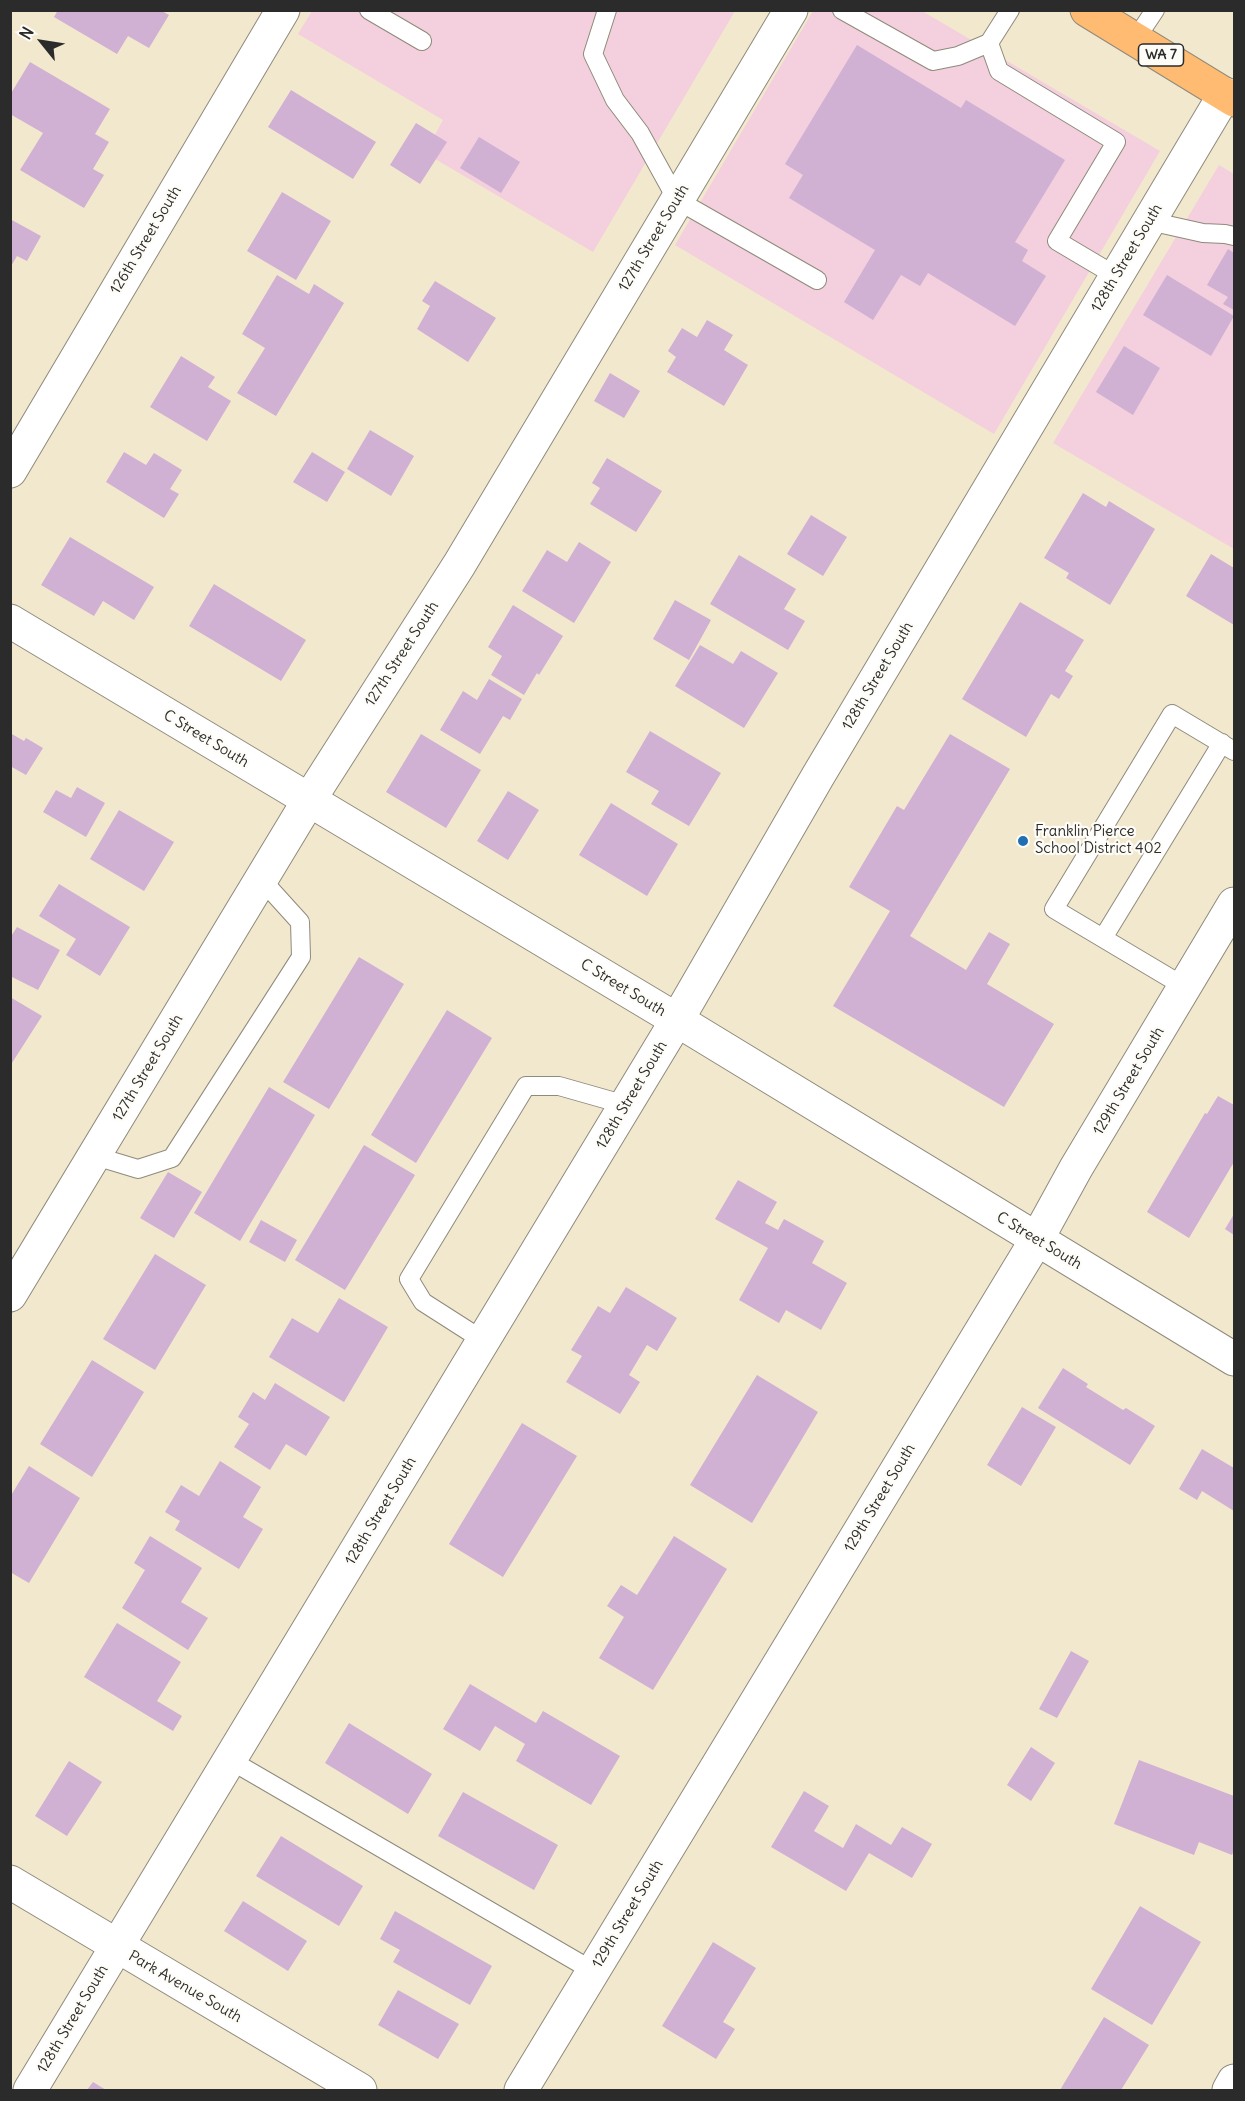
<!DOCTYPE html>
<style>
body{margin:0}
#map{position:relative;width:1245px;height:2101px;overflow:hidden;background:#f2e8ce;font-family:Delius,sans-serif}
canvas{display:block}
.frame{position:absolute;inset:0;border:12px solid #2b2b2b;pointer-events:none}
.north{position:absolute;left:12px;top:12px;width:60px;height:60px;-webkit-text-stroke:4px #fdfcf7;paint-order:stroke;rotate:300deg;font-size:16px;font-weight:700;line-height:24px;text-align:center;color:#2b2b2b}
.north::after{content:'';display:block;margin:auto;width:21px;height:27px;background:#2b2b2b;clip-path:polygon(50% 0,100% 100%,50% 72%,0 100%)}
</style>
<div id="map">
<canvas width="1245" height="2101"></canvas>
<div class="frame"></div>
<div class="north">N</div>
</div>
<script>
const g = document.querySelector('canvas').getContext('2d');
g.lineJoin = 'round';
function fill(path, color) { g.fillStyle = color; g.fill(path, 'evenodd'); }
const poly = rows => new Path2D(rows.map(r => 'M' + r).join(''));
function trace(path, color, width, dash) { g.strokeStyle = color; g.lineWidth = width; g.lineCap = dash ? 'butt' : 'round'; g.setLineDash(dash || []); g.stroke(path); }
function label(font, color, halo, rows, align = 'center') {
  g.font = font + ' Delius,sans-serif'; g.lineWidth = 4.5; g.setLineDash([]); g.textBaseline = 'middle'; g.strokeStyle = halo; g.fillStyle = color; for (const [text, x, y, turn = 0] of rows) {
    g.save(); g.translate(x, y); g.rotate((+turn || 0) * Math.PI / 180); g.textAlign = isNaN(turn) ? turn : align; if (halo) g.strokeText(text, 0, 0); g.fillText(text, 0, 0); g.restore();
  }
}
const built = poly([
 [312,11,735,11,593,252,425,153,443,120,298,34],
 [813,11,922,11,1160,151,994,434,675,245],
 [1219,165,1234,174,1234,549,1053,443]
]);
const building = poly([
 [58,10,160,10,169,15,149,48,128,36,117,54,54,17],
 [857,45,961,108,966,100,1065,160,1015,242,1028,250,1022,261,1046,276,1015,326,928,273,920,286,901,275,873,320,844,302,875,250,789,198,803,175,785,164],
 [30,62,110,109,95,134,109,142,93,169,104,175,84,208,20,170,43,133,10,114,10,95],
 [291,90,376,142,353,179,268,127],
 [416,123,447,142,420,184,390,165],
 [479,137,520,162,501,193,460,168],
 [282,192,331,221,296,280,247,251],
 [10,219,41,236,27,261,17,256,10,268],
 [1228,249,1234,253,1234,310,1223,304,1228,297,1207,285],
 [277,275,309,294,314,284,344,303,276,416,237,393,265,348,242,334],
 [1167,275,1234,316,1211,356,1143,315],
 [435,281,496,318,468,362,417,329,430,306,422,301],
 [707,320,733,335,724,350,748,365,724,406,667,372,676,357,668,351,682,328,697,337],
 [1124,346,1160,368,1133,415,1096,392],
 [181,356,215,377,208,387,231,401,207,441,150,407],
 [610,373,640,391,624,418,594,401],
 [370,430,414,456,391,496,347,469],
 [124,452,146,465,154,453,182,470,170,489,179,494,164,518,106,482],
 [312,452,345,472,327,502,293,482],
 [607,458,662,491,636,532,590,504,600,488,592,483],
 [1083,493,1106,507,1109,501,1155,529,1110,605,1066,578,1069,573,1044,558],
 [811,515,847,537,823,576,787,554],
 [70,537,154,587,134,620,103,601,94,616,41,585],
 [579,542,611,562,574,623,522,591,547,550,567,562],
 [1211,554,1234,568,1234,625,1186,596],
 [739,555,796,589,784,609,805,621,788,650,710,604],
 [214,584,306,640,281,681,189,626],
 [675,600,711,620,689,660,653,639],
 [1020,602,1084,640,1065,671,1073,676,1059,699,1051,694,1026,737,962,699],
 [513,605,563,636,539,675,537,673,524,695,491,675,502,656,488,647],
 [700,645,733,664,741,651,778,673,744,728,675,686],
 [489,679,522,699,510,720,503,716,480,754,440,730,463,691,477,700],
 [650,731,721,773,689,826,651,804,659,791,626,772],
 [10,733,24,741,26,738,43,748,26,775,10,766],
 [421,734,481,770,446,828,386,792],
 [950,734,1010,769,910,936,966,970,989,932,1010,944,987,984,1054,1024,1004,1107,833,1006,890,911,849,887,897,806,904,810],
 [77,787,105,803,86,837,43,812,56,790,71,798],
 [508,791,539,810,508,860,477,841],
 [611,803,678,844,647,896,579,855],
 [119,810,174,842,144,891,90,859],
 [59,884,130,927,100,976,66,955,76,939,39,916],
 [17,927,60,950,38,990,10,976,10,938],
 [359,957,404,984,329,1109,283,1082],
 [10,997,42,1016,10,1066],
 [447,1010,492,1038,416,1163,371,1135],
 [269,1087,315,1115,240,1241,194,1213],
 [1218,1096,1234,1105,1234,1162,1189,1238,1147,1212,1205,1113,1207,1114],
 [364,1145,415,1175,345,1290,295,1260],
 [168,1172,202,1192,174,1238,140,1218],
 [738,1180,777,1202,765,1223,778,1230,784,1219,824,1241,812,1263,847,1283,821,1330,786,1310,779,1323,739,1300,768,1248,715,1219],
 [1234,1214,1234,1235,1225,1229],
 [261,1220,297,1240,285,1262,249,1242],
 [155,1254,206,1285,155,1370,103,1339],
 [626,1287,677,1318,657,1351,647,1345,629,1375,640,1382,620,1414,566,1382,582,1356,571,1350,598,1306,610,1313],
 [339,1298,388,1327,344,1402,269,1357,292,1318,318,1333],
 [92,1360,144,1392,92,1477,40,1444],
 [1063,1368,1088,1384,1086,1387,1123,1410,1126,1408,1155,1426,1130,1465,1038,1408],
 [757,1375,818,1412,752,1523,690,1485],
 [275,1383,330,1417,306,1456,286,1444,270,1470,234,1447,249,1424,238,1417,253,1392,265,1400],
 [1022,1407,1056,1427,1021,1486,987,1465],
 [522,1423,577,1456,503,1577,449,1544],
 [1202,1449,1234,1468,1234,1511,1202,1491,1197,1500,1179,1489],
 [220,1461,261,1487,243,1517,263,1529,239,1569,175,1530,180,1521,165,1512,181,1485,199,1496],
 [29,1466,80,1498,29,1583,10,1572,10,1497],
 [150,1536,202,1568,181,1602,208,1618,188,1650,122,1608,145,1570,134,1563],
 [674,1536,727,1569,653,1690,599,1658,624,1617,607,1606,621,1585,637,1595],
 [117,1623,181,1662,157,1701,182,1716,173,1731,84,1677],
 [1071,1651,1089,1661,1057,1718,1039,1709],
 [470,1684,536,1723,543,1711,620,1756,591,1805,516,1761,525,1744,495,1726,480,1751,443,1729],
 [349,1723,432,1774,408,1814,325,1763],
 [1031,1747,1055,1763,1031,1801,1007,1785],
 [1139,1760,1234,1796,1234,1850,1232,1855,1199,1842,1194,1855,1114,1824],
 [69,1761,102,1782,67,1836,35,1816],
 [804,1791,829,1806,814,1831,843,1848,856,1824,891,1845,902,1827,932,1844,912,1878,869,1853,846,1891,771,1847],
 [463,1792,558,1845,534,1890,438,1836],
 [281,1836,363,1886,339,1926,256,1876],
 [243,1901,307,1941,288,1971,224,1931],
 [1140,1906,1201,1942,1152,2025,1091,1989],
 [395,1911,492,1966,470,2005,393,1962,400,1950,380,1939],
 [713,1942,756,1968,723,2022,735,2029,716,2059,662,2026],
 [398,1990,459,2024,438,2059,378,2025],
 [1104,2017,1149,2045,1121,2090,1060,2090],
 [93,2082,106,2090,87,2090]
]);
const service = poly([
 [369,10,422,41],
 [607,10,593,54,615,100,640,133,677,200,817,280],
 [842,10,933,61,958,56,989,43,1010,10],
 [1135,40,1155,10],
 [989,43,999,71,1116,142,1057,241,1116,276],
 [1149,221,1203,233,1225,234,1234,236],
 [1103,938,1222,743],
 [1185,987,1054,909,1172,714,1234,751],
 [95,1156,138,1169,172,1158,301,957,300,922,261,879],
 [484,1341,423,1302,409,1279,526,1086,559,1086,626,1105],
 [230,1760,593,1971]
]);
const minor = poly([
 [10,471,283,10],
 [10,1295,309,800,459,565,791,10],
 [30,2090,677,1020,818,776,1225,94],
 [521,2090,1037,1239,1076,1168,1234,904]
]);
const tertiary = poly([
 [10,621,677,1020,1234,1359],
 [10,1882,360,2090],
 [1229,2090,1234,2081]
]);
const primary = poly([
 [1087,10,1234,100]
]);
const markers = [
 [1023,841,6,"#1f6fb2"]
];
const shields = [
 [1161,55,45]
];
const shieldNames = [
 ["WA 7",1161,55]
];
const streetNames = [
 ["127th Street South",654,238,-59],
 ["126th Street South",146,240,-59],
 ["128th Street South",1127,258,-59],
 ["127th Street South",402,654,-57],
 ["128th Street South",878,676,-59],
 ["C Street South",206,739,31],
 ["C Street South",623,988,31],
 ["127th Street South",148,1068,-59],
 ["129th Street South",1129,1081,-59],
 ["128th Street South",632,1095,-59],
 ["C Street South",1039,1241,31],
 ["129th Street South",880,1498,-59],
 ["128th Street South",381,1511,-59],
 ["129th Street South",628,1914,-59],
 ["Park Avenue South",185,1987,30],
 ["128th Street South",73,2019,-59]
];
const poiNames = [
 ["Franklin Pierce",1035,832],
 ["School District 402",1035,849]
];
fill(built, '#f4cfde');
fill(building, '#d0b0d3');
trace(service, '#8e8a7c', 20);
trace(minor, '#8e8a7c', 35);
trace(tertiary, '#8e8a7c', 35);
trace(primary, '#8e8a7c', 35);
trace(service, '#fff', 18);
trace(minor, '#fff', 33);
trace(tertiary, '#fff', 33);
trace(primary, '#febb71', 33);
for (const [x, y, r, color] of markers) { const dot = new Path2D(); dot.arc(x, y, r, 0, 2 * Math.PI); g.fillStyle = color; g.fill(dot); trace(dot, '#fdfcf7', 2); }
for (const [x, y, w] of shields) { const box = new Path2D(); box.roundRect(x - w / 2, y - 11, w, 22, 4.5); g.fillStyle = '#fdfcf7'; g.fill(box); trace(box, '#2b2b2b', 1.5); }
label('bold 14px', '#2b2b2b', null, shieldNames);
label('15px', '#2b2b2b', '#fdfcf7', streetNames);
label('15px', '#2b2b2b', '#fdfcf7', poiNames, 'left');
</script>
